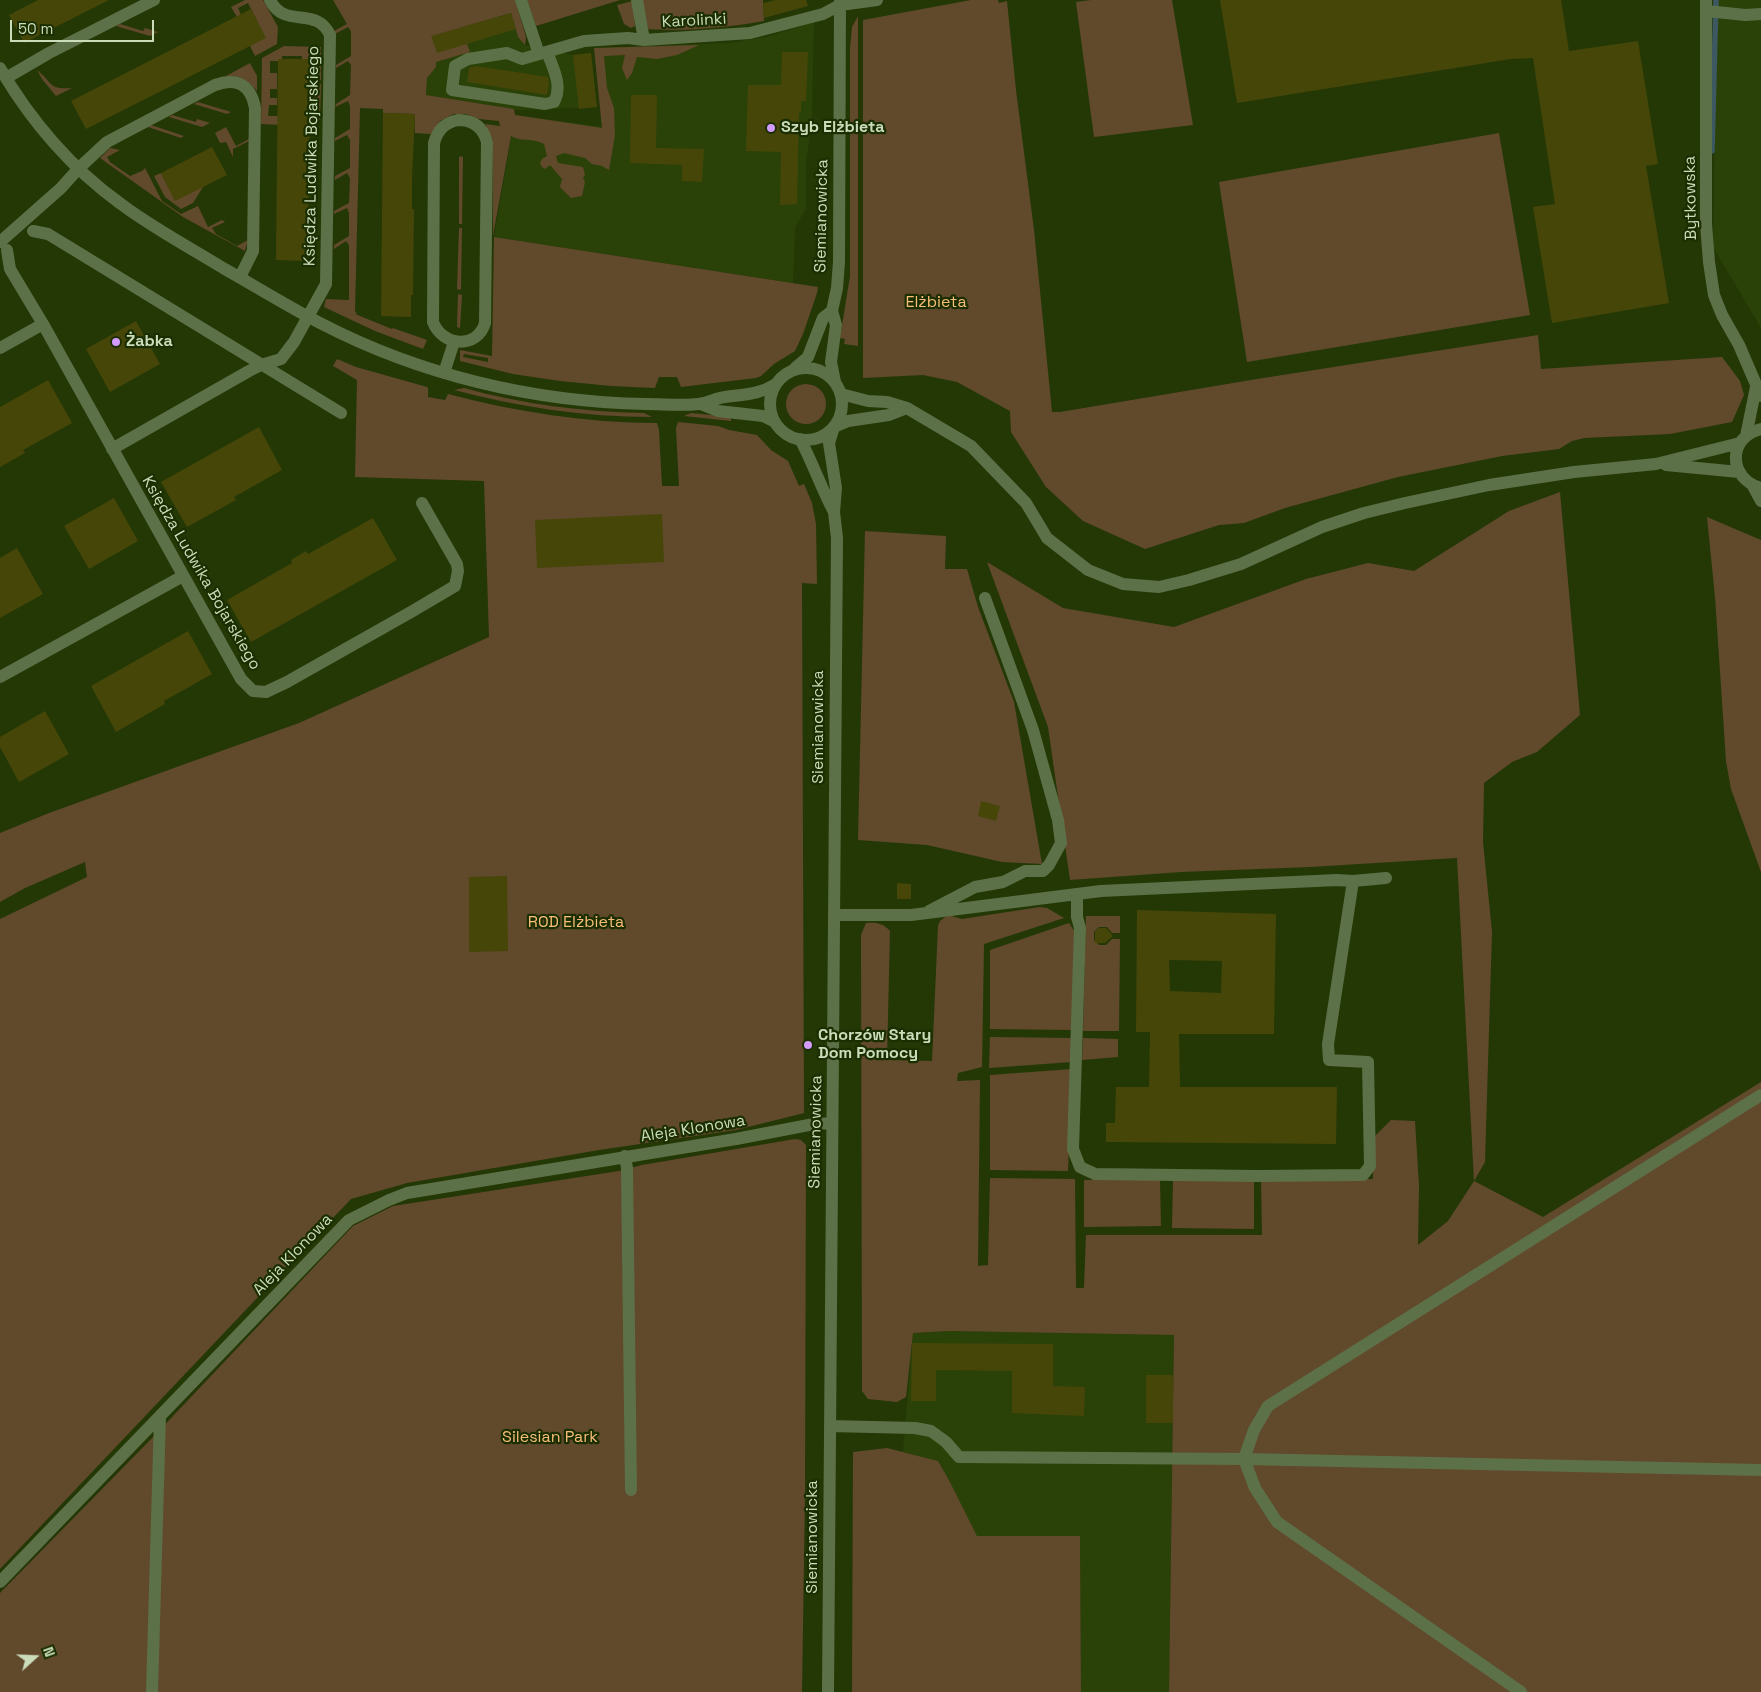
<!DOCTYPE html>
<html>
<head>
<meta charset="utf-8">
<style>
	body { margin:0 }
	#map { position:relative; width:1761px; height:1692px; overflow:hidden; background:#243806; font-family:"Space Grotesk",sans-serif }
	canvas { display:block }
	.north { position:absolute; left:10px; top:1632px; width:50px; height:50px; -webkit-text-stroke:4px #1a2e00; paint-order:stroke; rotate:70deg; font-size:14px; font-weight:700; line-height:20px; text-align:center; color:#cadcba }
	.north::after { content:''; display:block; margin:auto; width:18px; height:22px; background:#cadcba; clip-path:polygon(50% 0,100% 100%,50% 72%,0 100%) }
	.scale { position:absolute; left:10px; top:20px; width:144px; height:22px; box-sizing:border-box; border:2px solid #cadcba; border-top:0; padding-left:6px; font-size:15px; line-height:18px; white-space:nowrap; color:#cadcba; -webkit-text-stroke:4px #1a2e00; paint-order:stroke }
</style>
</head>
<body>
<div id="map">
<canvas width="1761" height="1692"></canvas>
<div class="north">N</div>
<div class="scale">50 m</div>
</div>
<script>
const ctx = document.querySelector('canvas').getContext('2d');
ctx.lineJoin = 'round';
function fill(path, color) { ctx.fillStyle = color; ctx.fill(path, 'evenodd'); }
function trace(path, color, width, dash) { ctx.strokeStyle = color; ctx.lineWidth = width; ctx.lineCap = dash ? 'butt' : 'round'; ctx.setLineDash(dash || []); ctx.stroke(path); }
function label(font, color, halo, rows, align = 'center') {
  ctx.font = font + ' "Space Grotesk",sans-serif'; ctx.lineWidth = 4.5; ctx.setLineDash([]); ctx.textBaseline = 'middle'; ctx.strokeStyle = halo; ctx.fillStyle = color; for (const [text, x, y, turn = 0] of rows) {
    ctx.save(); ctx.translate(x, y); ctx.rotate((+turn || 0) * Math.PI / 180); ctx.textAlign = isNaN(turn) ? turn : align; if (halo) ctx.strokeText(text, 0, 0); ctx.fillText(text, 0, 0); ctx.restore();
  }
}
const built = new Path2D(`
	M1717,0H1761V328L1713,247Z
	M511,13L518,37L525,45L573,55L591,53L597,107L519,110L426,95L427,77L436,66L437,53L460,28Z
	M814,22L812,119L806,162V208L795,228L793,283L494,237L515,115L603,127L594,48L730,43L767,37Z
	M950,1331L1174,1335L1169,1692H1081L1080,1536H977L950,1482L938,1461L903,1452L913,1333Z`);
const green = new Path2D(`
	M245,0H263L278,27L277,44L255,56L250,46L265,37L248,3L238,8L241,15L237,17L231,7Z
	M333,0H515L526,37L525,45L518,37L511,13L460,28L465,44H467L470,52L436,62V67L427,78L426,95L514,109L515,115L602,128L594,48L699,45L677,55L657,59L637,57L632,73L627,80L622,68L625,55L604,56L607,88L614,108L615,135L609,170L602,166L592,164L585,158L564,153L556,156L558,163L583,167L585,175L583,178L585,182L582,196L571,198L560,187L562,179L550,165L545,169L542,167L540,163L542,159L547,156L544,144C531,137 524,143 511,136L493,236V140L485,124L500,126L499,121L479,119L466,114H454L440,121L431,134L415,133V114L383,113V109L360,108L355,311L357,314H355L392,329L393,328L427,340L423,349L375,331L324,307L326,299L349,300V245L346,241L334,249V245L349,236V213L347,208L334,214V211L349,203L350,178L347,173L335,180V176L350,168V140L347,135L335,141V138L350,129V106L348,101L335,107L336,104L350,95L351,65L348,61L336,68V65L351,56V31L348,27L335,34L334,31L347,24Z
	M527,0H620L536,26Z
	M642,0H763L764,21C731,27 682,32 648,29Z
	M971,0H998L999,3L1007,1L1016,90L1034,230L1052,412H1060L1257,379L1538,335L1541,369L1722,357L1740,381L1744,395L1732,422L1670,434L1584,438L1572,441L1559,449L1502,456L1398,477L1285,508L1244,523L1219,525L1145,549L1083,521L1046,487L1011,432L1010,411L957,382L923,375L863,378V20Z
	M1091,0H1172L1193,125L1094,137L1076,2Z
	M633,1L635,26L631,28L624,24L617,5Z
	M858,16V346L844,344L845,339L840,338L850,276V49L852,27Z
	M120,24L143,31L145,28L158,32L150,36L116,26Z
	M284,46L321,47V80L309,79V59H302V56H282V59H278V61H270V73H277V89H270V98H277V105H269L268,116H283V125L261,124L262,58Z
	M250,63L257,76V91C249,81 238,75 226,76Z
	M37,70C53,82 47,90 72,88L56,96L42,79Z
	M312,84H321L320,120H312Z
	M198,102L231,112L227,114L194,104Z
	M172,115L196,122L197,119L210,123L202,127L169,117Z
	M151,125L184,136L181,138L148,127Z
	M226,127L236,146L249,139V141L233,149V157L226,142L220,143L215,133Z
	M1499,133L1530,315L1247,362L1219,182Z
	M110,148L120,150L107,157L110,162L130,176L142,171L145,168L162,201L181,214L198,206L208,227L222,220L225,222L212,228L216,234L237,246L248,240L245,251L183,217L100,158Z
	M460,156L463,157L462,224H459V157Z
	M161,173L175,200L203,187L193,203L181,209L165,197L154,176Z
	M459,228H462L461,290L457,289Z
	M494,237L818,287L817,293L803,334L795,351L774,364L761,376L756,378L681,387L677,377H659L655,388L611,386L560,381L513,374L460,361V350L492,356ZM464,354L488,358V362L463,357Z
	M458,294L462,295L460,328L457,327Z
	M337,359L356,367L427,387L428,388V397L445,400L448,394C517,412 586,423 657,423L659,430L662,486H679L676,428L678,422L718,426L729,430L757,435L771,450L788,461L799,486L804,484L812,503L816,524L817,584L802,583L804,1113L736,1130L599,1150L407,1183L351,1199L0,1569V919L87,877L85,862L25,888L0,902V833L49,813L299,723L489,637L484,481L355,477L357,380L333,366Z
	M786 404a20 20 0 1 1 40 0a20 20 0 1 1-40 0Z
	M464,388C522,404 583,412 644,413L652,417C585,417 519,407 454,390Z
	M691,413L731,417V421L684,416Z
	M1560,492L1580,715L1537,752L1512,762L1484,783L1483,842L1492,932L1485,1162L1474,1181L1543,1217L1761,1082V1692H1169L1174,1335L950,1331L913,1333L906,1397L897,1402L868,1399L862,1391L861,935L866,923C876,922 883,923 890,931L887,1060L932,1061L938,926L940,921L948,915L962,919L1040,907L1047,908L1064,918L984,944L982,1067L958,1073L957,1081L980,1080L978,1266L988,1265L990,1178L1075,1179L1076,1288H1084L1086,1235H1262L1261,1180L1373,1179V1138L1391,1120L1415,1121L1419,1186L1418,1245L1448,1221L1474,1181L1457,858L1310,867L1181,872L1070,880L1048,727L987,562L1063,608L1174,627L1306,579L1368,563L1414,571L1509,511Z
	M1707,517L1761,540V872L1731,789L1726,761L1715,597Z
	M865,531L946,536L945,569H967L978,607L1014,702L1042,864L1002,862L927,845L858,840Z
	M1086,916H1120V933H1112L1107,927H1099L1094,932V940L1099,945H1106L1112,939H1120L1119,1031H1083Z
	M1069,923L1075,932L1073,1030L990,1029V950Z
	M990,1037L1073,1038L1072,1062L989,1068Z
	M1083,1038L1118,1039V1057L1082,1060Z
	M1072,1069L1068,1171L990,1170V1075Z
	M795,1139L801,1140L806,1145L805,1495L802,1692H0V1593L154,1436L353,1226L393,1206L619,1171L642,1165Z
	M1084,1180H1160L1161,1226L1084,1227Z
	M1173,1181H1254V1229L1172,1228Z
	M887,1448L938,1461L950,1482L977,1536H1080L1081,1692H852L853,1452Z`);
const stream = new Path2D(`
	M1712,151L1716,0`);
const building = new Path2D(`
	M38,0H109L24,43L9,15Z
	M776,0H806L808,6L764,18L763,3Z
	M1220,0H1561L1569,51L1638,41L1658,164L1646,166L1669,303L1552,323L1533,207L1555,204L1533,58L1511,59L1237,103Z
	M251,9L266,38L86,129L71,101Z
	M511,13L516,29L437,53L431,36Z
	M782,52H808L806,101H801V113H799L797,204L780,205L781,152L746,151L748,85H781Z
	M591,53L597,107L579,109L573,55Z
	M278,59H310L308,261L276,260Z
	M476,66L548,77L549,83L547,95L467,82L469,68Z
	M631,95H657L656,148L704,149L702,182L682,181V165L630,163Z
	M383,113L415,114L412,179V209H414L413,295H411V317L381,316Z
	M212,147L227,175L175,201L161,173Z
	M136,321L160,364L110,392L86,349Z
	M48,380L72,423L23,450L25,453L0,467V407Z
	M259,427L282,470L234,497L236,500L187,527L161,482Z
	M114,498L138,541L89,569L64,526Z
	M662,514L664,562L537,568L535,520Z
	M373,518L397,560L251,642L227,600L292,563L291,560L306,551L308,554Z
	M17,548L43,594L0,618V558Z
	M188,631L212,674L164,701L165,704L116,732L91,686Z
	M45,711L69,754L19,782L0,747V737Z
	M981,801L1000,806L996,821L978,816Z
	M507,876L508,951L469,952V877Z
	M897,883L911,884V899H897Z
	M1137,910L1276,914L1274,1034H1179L1180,1087H1337L1336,1144L1106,1142V1123H1115L1116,1087H1149L1150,1032H1136ZM1169,960L1222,961L1221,993L1170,991Z
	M1099,928H1106L1113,936L1105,943H1095V932Z
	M912,1343L1053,1344V1386L1085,1387L1084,1416L1012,1413V1371L936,1370V1401H911Z
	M1146,1375H1173V1423H1146Z`);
const minor = new Path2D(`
	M521,0L539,54
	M637,0L644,40
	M1706,0V224L1709,262L1714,295L1722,315L1739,345L1761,396
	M1707,11L1745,15L1761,14
	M547,52C553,68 563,86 554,102L545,104L452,90L455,66L468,59L507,53L522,59L584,41L628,38L644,40L750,33L823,14L840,5L877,0
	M0,68C30,120 72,169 121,204C153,228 189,247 223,268C255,286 287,306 320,323C420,375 533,402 646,404C663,404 682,406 699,404C708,403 716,398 725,397C745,394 758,395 776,384
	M6,78L49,53L154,0
	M458,120C473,120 483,127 487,142L485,323C477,350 442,346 433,322L434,143C438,129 445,123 458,120Z
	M33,231L48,234L341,413
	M0,242L61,188L79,168L107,142L215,85C237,77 251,85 255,108L253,251L240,277
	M7,250L10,269L43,324L241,679L253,691L266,692L287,682L411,612L455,586L458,571L457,564L422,503
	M0,348L43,324
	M770 404a36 36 0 1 1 72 0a36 36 0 1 1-72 0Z
	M795,368L808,357L823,318L832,311
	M444,373L454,342
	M835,382L831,362L836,325L832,311L837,288L839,262L840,0
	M841,394L868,401L887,402L907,408L971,446L1026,503L1047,538L1088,570L1123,584L1159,587L1189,580L1241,564L1322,527L1364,513L1405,503L1489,485L1574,472L1656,464L1740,443
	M701,404L718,411L763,416L775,422
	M834,427L848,421L889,415L907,408
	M1761,429C1727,437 1728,479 1761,488
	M1746,436L1756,387
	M800,439C813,463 821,488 834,512
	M112,449L249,371L261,365L281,359L294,342L326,284L330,35C316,5 285,30 270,0
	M1666,465L1739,472
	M1753,486L1761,501
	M0,677L183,576
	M1353,881L1386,878
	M929,911L975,887L1003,882L1025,871H1043L1049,865L1061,843L1058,820L1033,730L985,598
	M834,915H911L1101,891L1337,880L1353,881L1328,1044L1329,1060L1368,1062L1370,1166L1363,1175L1257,1176L1095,1174L1080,1167L1073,1149L1080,928L1077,917V894
	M625,1156L627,1168L631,1490
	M830,1426L915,1428L931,1431L946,1442L959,1457L1244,1459L1761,1470
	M0,1582L349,1220L389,1200L407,1193L736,1139L814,1124L832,1123
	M152,1692L160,1416
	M828,1692L837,538L834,512L836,488L829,443L834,427
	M1521,1692L1277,1522L1255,1488L1244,1459L1254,1430L1268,1406L1761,1095`);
const markers = [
	[771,128,5,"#d39cfc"],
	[116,342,5,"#d39cfc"],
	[808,1045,5,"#d39cfc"]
];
const streetNames = [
	["Karolinki",694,21,-3],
	["Księdza Ludwika Bojarskiego",312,156,-89],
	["Bytkowska",1691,198,-91],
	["Siemianowicka",822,216,-89],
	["Księdza Ludwika Bojarskiego",201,573,60],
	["Siemianowicka",819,727,-90],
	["Aleja Klonowa",693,1129,-9],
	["Siemianowicka",816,1132,-89],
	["Aleja Klonowa",293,1255,-46],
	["Siemianowicka",813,1537,-90]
];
const poiNames = [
	["Szyb Elżbieta",781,128],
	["Żabka",126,342],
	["Chorzów Stary",818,1036],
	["Dom Pomocy",818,1054]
];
const parkNames = [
	["Elżbieta",936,303],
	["ROD Elżbieta",576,923],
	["Silesian Park",550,1438]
];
fill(built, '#2a4208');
fill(green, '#61492c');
trace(stream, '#3d5861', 5.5);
fill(building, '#464609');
trace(minor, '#5d7149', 12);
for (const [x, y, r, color] of markers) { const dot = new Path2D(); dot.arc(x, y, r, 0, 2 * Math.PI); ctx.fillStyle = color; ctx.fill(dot); trace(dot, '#1a2e00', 2); }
label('16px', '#cadcba', '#1a2e00', streetNames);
label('bold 16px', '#cadcba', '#1a2e00', poiNames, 'left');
label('16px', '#fabe78', '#1a2e00', parkNames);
</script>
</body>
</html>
